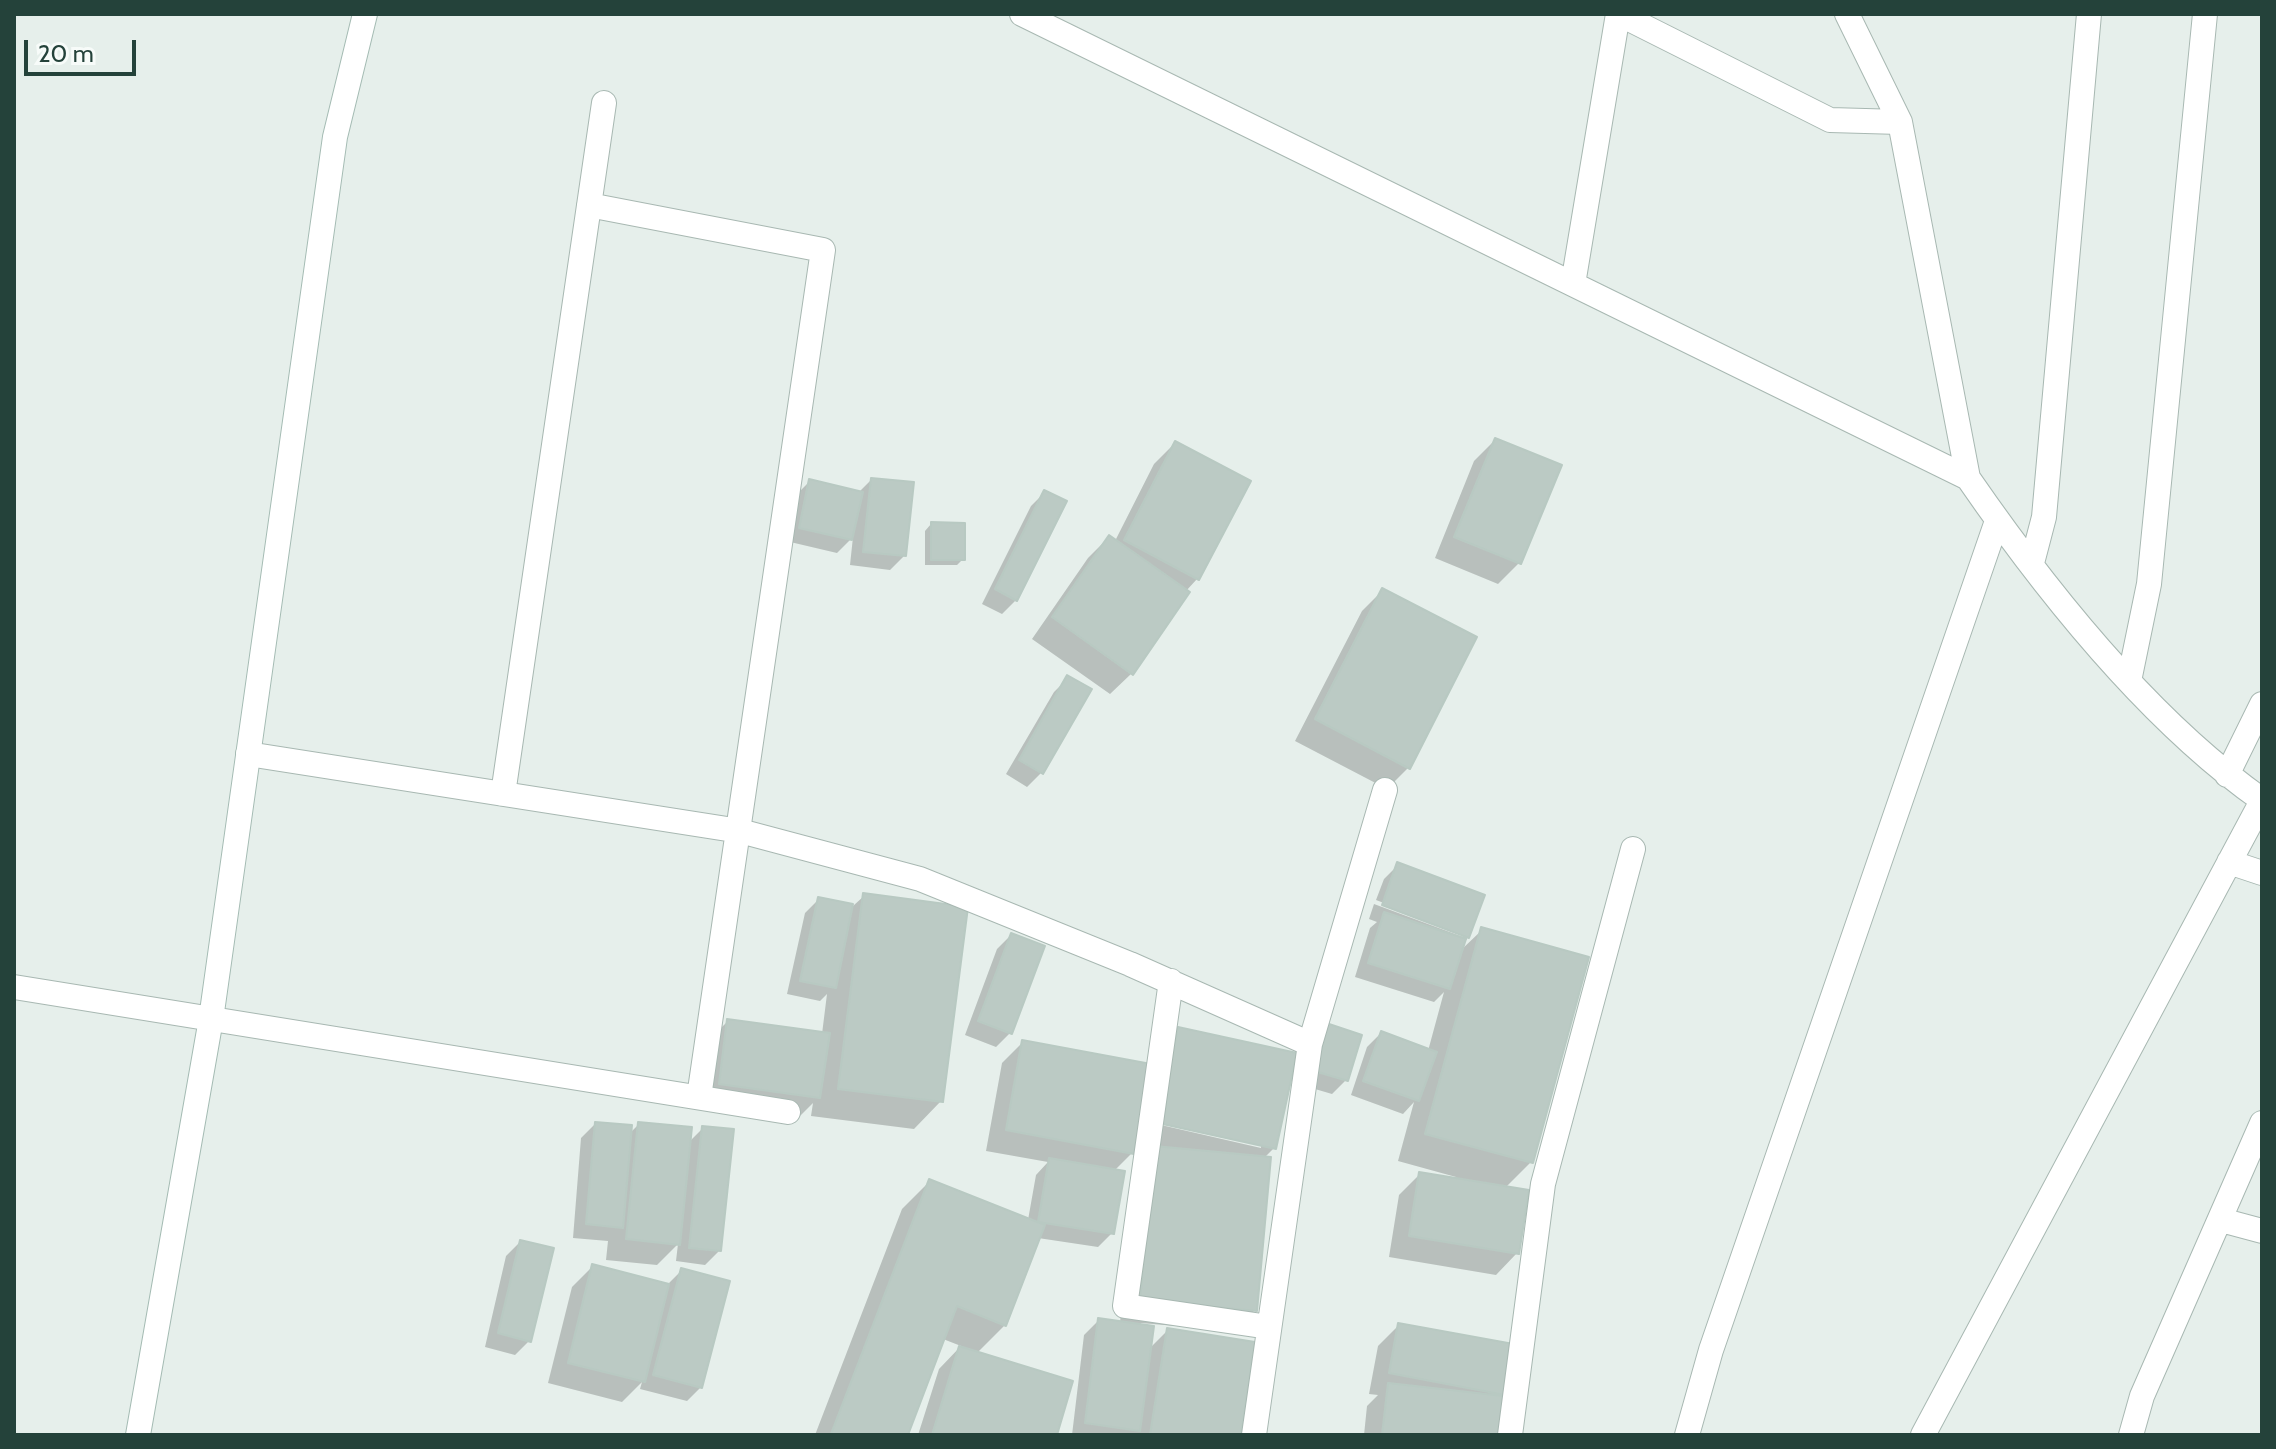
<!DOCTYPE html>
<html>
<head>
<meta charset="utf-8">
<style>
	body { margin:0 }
	#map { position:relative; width:2276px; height:1449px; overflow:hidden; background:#e6efeb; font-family:Cabin,sans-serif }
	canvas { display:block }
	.frame { position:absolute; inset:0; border:16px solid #24423a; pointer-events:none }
	.scale { position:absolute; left:24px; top:40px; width:112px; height:36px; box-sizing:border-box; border:4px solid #24423a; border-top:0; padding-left:10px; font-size:24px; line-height:28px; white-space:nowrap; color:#24423a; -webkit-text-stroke:6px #f7fbf9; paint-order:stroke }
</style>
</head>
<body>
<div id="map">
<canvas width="2276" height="1449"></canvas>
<div class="frame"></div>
<div class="scale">20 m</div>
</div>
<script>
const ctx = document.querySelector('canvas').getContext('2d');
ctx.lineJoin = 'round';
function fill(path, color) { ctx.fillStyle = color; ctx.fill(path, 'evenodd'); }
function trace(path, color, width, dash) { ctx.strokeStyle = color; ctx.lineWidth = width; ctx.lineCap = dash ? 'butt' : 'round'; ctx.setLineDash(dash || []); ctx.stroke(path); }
const shadow = new Path2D(`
	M1495,440L1519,563L1498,584L1435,558L1474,461Z
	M1175,443L1197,579L1186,591L1131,674L1110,694L1032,639L1088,558L1109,537L1115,541L1154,464Z
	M871,480L904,556L890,570L850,565L853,537L837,553L786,541L796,495L810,481L858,493Z
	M1045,492L1016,600L1002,614L982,604L1031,506Z
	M931,524L963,559L957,565H925V531Z
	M1383,590L1408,768L1387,789L1295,741L1362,611Z
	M1068,678L1041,773L1027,787L1006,774L1054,692Z
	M1398,865L1468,937L1460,951L1482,930L1531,1162L1505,1188L1517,1253L1496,1275L1389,1257L1399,1195L1420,1174L1455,1180L1456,1177L1398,1161L1414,1102L1403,1114L1351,1095L1367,1047L1381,1033L1428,1051L1444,992L1434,1002L1355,977L1370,928L1377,922L1369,919L1374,904L1463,937V933L1376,900L1384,879Z
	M864,896L941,1101L914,1129L811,1116L813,1103L797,1119L699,1105L707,1042L728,1021L822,1034L827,994L820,1001L787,994L805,913L819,899L853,906Z
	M1011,935L1010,1033L996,1047L965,1035L997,949Z
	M1326,1026L1346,1080L1332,1094L1298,1084Z
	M1179,1029L1274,1148L1264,1158L1255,1310L1234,1331L1141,1323V1326L1149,1349L1168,1330L1239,1435H1072L1084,1335L1098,1321L1120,1323L1134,1169L1158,1050ZM1148,1119L1261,1144V1148L1148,1122Z
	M1023,1042L1132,1153L1114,1171L1112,1233L1098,1247L1038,1238L1005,1325L977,1353L1055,1435H918L939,1369L961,1346L943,1339L906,1435H815L902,1209L930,1181L1028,1220L1036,1175L1048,1162L986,1151L1002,1063Z
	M595,1124L629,1134L639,1124L688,1143L703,1128L719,1251L705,1265L676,1261L678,1244L657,1265L606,1260L608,1241L573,1238L581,1138Z
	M520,1242L529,1341L515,1355L485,1347L506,1256Z
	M593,1266L667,1285L681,1271L701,1387L687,1401L640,1389L642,1382L622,1402L548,1383L572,1287Z
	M1399,1325L1517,1347L1497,1435H1364L1367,1406L1378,1395L1369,1394L1378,1346Z`);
const building = new Path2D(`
	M1495,438L1562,465L1521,564L1454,537Z
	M1175,441L1251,481L1199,580L1124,540Z
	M871,478L914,482L906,556L863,552Z
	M809,479L863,492L852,540L799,528Z
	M1044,490L1067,501L1017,601L995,589Z
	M931,522L965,523V560H931Z
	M1109,535L1190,592L1133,675L1052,617Z
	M1382,588L1477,637L1410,769L1315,719Z
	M1067,675L1092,689L1043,774L1019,760Z
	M1397,862L1485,895L1469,938L1382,905Z
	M863,893L968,907L943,1102L838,1089Z
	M818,897L853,904L836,988L800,981Z
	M1384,912L1466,939L1450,989L1368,963Z
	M1481,927L1589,957L1533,1163L1425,1134Z
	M1011,933L1045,946L1012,1034L978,1021Z
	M727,1019L830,1033L820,1098L719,1084Z
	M1326,1023L1362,1035L1348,1081L1311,1070Z
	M1178,1027L1297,1053L1276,1149L1158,1123Z
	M1381,1031L1437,1052L1419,1101L1363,1081Z
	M1022,1040L1151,1064L1134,1154L1006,1130Z
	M595,1122L632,1125L623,1228L586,1224Z
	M638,1122L692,1127L680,1245L626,1239Z
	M702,1126L734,1129L721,1251L689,1248Z
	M1154,1146L1271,1157L1257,1311L1140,1300Z
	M1049,1158L1125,1171L1114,1234L1038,1222Z
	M1419,1172L1529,1190L1519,1254L1409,1236Z
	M929,1179L1045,1225L1006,1326L957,1306L908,1435H834L831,1434Z
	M520,1240L554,1248L531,1342L498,1333Z
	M592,1264L669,1284L645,1382L568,1363Z
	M681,1268L730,1281L702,1388L653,1375Z
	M1098,1318L1154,1326L1140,1431L1085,1423Z
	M1398,1323L1519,1345L1510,1396L1389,1373Z
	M1167,1328L1255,1342L1241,1435H1150Z
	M959,1346L1073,1381L1057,1435H932Z
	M1388,1383L1503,1396L1499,1435H1382Z`);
const street = new Path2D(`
	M1022,14L1968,478C2046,591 2150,721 2262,800
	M1619,14L1830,120L1900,122
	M1847,14L1900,122L1968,478
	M589,205L823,250L699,1097
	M1573,284L1618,14
	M2032,563L2044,517L2089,14
	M2129,681L2149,584L2205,14
	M248,754L740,831L920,879L1130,964L1310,1044
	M2227,775L2262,704
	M503,794L604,103
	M2229,862L2262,873
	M1171,981L1125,1306L1269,1327
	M14,987L788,1112
	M2221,1220L2262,1231
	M1254,1435L1310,1044L1385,790
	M1510,1435L1543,1184L1633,849
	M1687,1435L1711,1350L1997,521
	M1923,1435L2262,801
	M2131,1435L2142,1396L2262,1123`);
const secondary = new Path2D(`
	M138,1435L211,1019L335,137L365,14`);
fill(shadow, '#0003');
fill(building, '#bbcac4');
trace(building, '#b8c9c2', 2);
trace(street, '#a8b8b2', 26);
trace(secondary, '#a4bbb3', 26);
trace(street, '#fff', 24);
trace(secondary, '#fff', 24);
</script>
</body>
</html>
